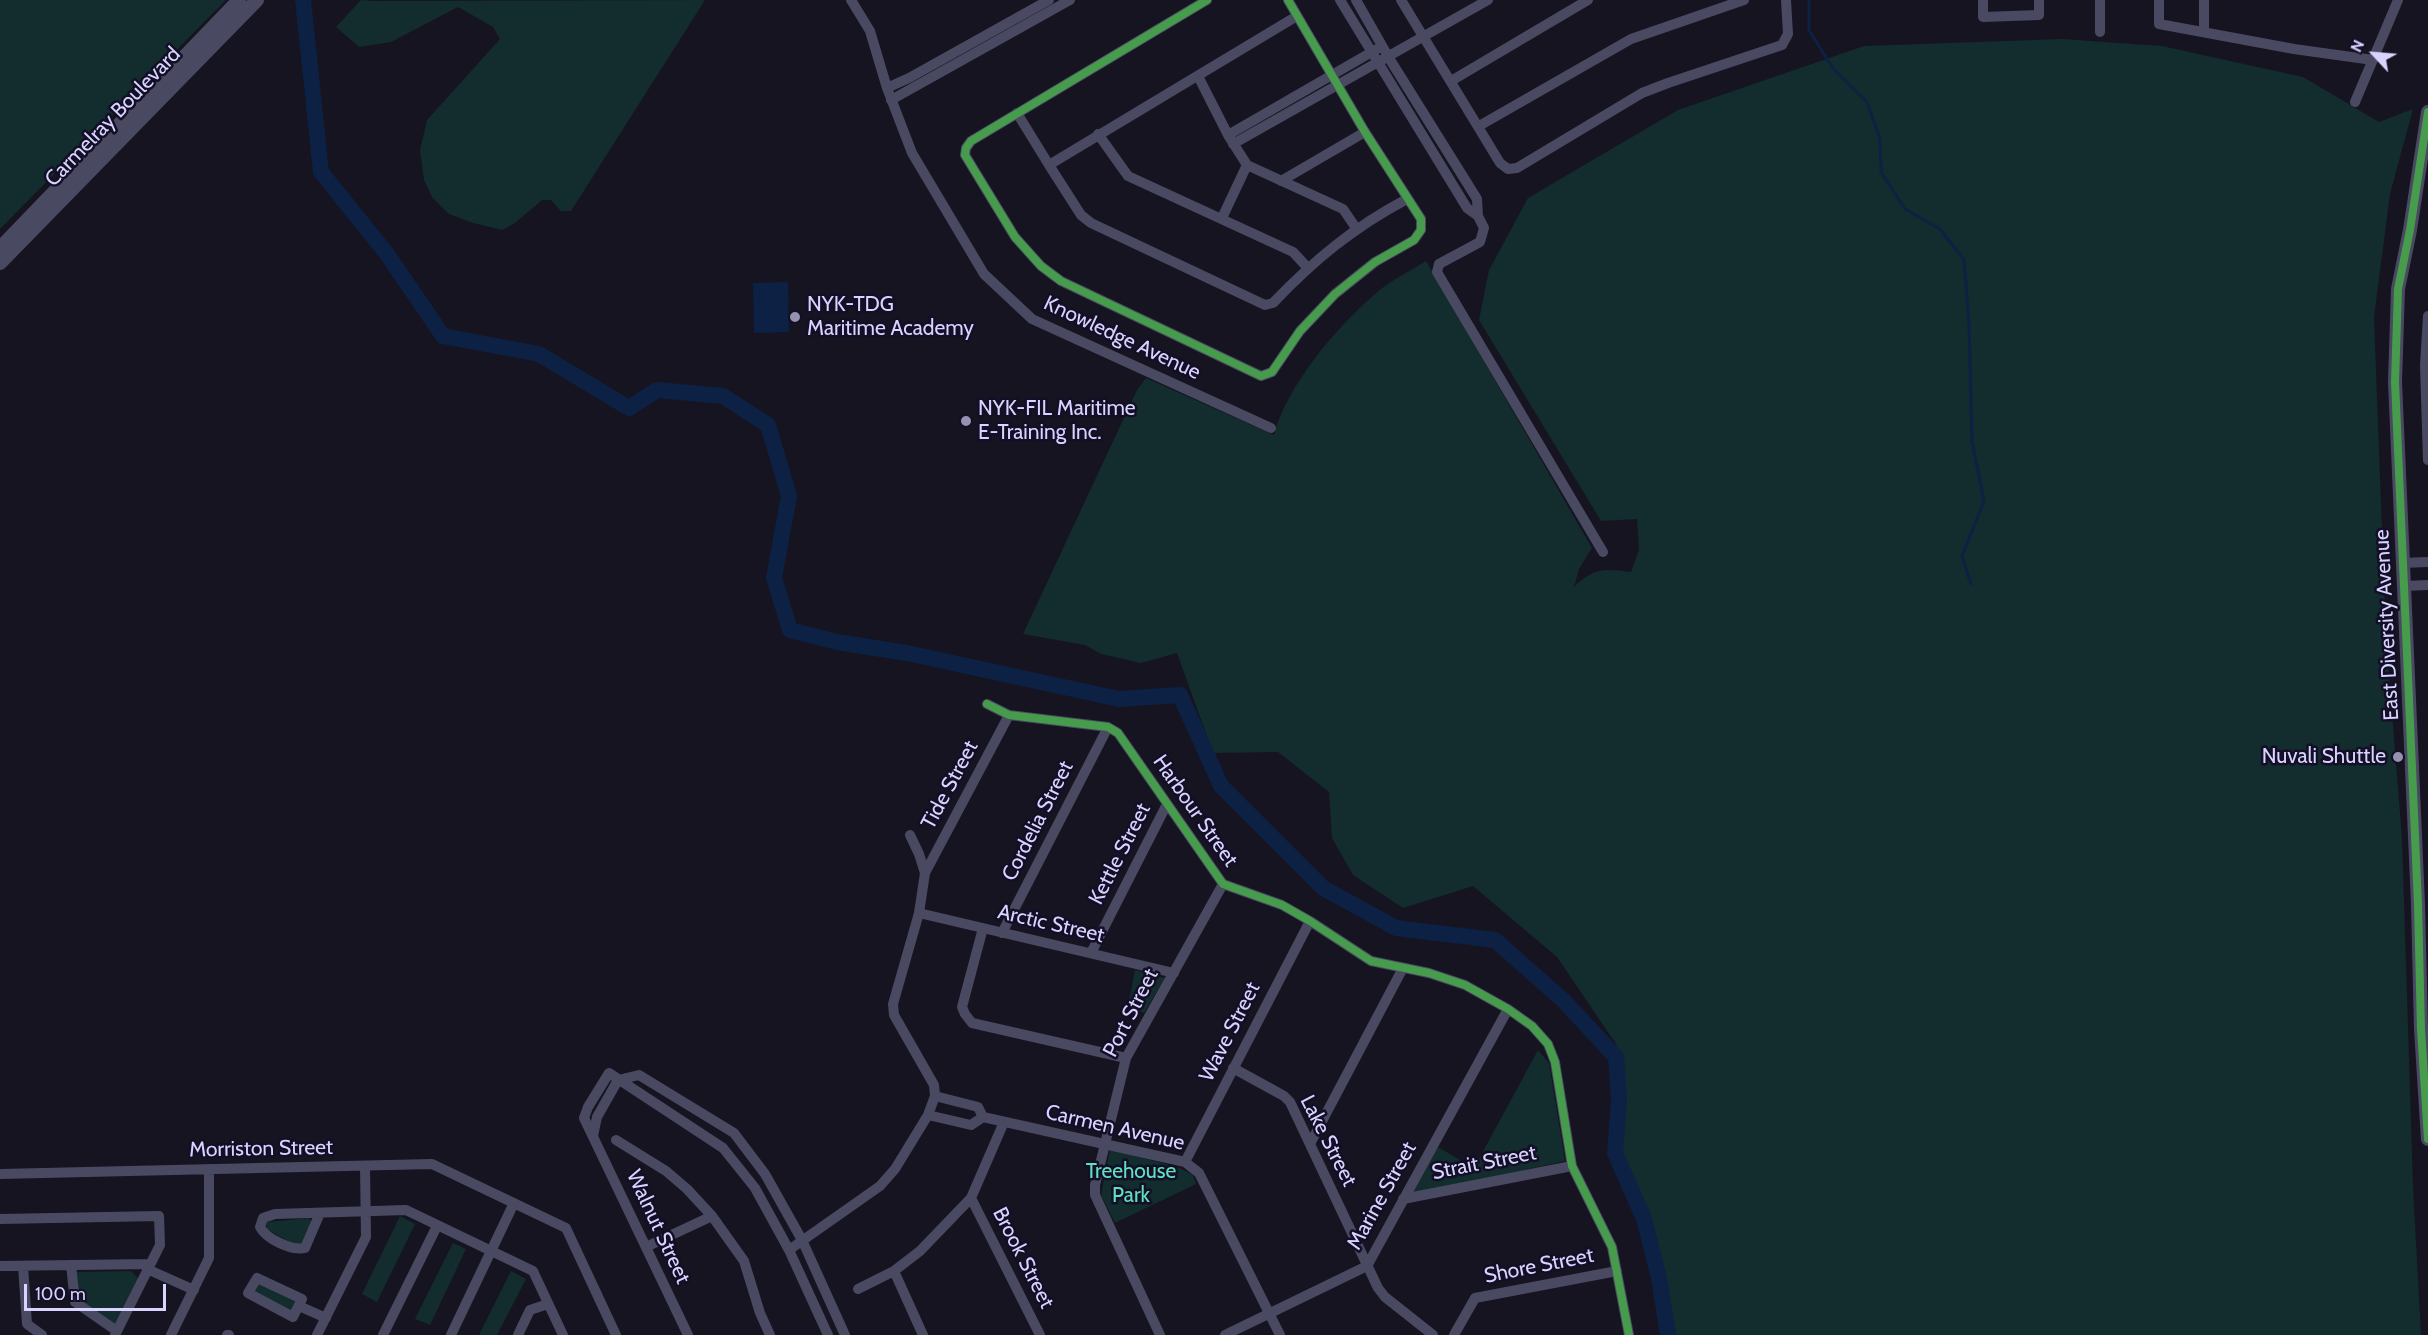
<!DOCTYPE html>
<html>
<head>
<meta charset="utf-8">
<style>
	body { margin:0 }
	#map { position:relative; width:2428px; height:1335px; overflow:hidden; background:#161421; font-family:Cabin,sans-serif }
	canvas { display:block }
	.north { position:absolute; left:2344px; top:24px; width:60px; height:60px; -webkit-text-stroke:4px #130f26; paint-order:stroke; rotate:296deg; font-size:16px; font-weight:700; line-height:24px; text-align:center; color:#d9d4ff }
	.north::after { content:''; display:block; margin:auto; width:21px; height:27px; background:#d9d4ff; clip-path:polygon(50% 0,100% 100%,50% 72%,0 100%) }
	.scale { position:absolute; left:24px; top:1284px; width:142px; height:27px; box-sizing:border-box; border:3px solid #d9d4ff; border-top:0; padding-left:8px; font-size:18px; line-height:21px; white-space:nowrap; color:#d9d4ff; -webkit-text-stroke:4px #130f26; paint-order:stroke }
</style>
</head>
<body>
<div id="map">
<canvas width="2428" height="1335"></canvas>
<div class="north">N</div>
<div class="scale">100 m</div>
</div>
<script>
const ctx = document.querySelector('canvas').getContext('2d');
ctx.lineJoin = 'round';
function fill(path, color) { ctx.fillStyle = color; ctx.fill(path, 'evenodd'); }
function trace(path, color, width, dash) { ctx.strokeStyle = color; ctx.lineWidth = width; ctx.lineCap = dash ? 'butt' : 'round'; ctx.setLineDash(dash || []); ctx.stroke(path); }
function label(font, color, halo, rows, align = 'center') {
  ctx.font = font + ' Cabin,sans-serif'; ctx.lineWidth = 5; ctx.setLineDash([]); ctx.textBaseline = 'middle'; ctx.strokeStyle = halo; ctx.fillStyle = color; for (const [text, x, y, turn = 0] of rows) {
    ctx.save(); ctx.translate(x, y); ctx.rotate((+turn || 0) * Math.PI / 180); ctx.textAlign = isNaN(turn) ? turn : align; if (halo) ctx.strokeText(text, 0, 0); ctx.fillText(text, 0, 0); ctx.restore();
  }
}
const green = new Path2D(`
	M0,0H226L0,229Z
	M361,0L373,1L705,0L571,211H561L551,200H542L515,223L502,230L473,223L449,214L432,197L424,180L420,150L427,120L500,39L493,27L458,7L391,42L359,47L336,27Z
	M2062,39L2162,46L2303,77L2379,122L2413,109L2390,194L2374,317L2386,639L2402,838L2413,1187L2421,1335H1668L1659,1278L1644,1219L1615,1153L1619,1099L1616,1044L1557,957L1473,886L1403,908L1353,875L1332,838L1329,792L1278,752L1213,753L1177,653L1141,663L1101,654L1085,645L1023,634L1137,390L1146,378L1274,435C1287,385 1336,328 1375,294C1389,281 1409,272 1426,261L1592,548L1579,569L1574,587C1595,567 1603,569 1631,572L1639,550L1637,519L1601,521L1479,320L1489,270L1528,198L1678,110L1864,46Z
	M1135,970L1165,978L1144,1013L1128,1006Z
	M1538,1050L1549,1063L1565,1161L1409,1196L1436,1146L1474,1168Z
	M1110,1149L1180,1168L1193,1175L1196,1184L1115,1223L1101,1195Z
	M400,1216L415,1224L377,1302L362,1294Z
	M309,1218L313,1224L305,1245L297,1246L266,1229L267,1222Z
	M453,1243L466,1249L430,1325L415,1319Z
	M131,1271L138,1278L115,1327L77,1301L76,1272Z
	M511,1271L526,1279L497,1335H479Z
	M259,1283L299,1300L292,1315L253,1293Z`);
const water = new Path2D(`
	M788,282L789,332L754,333L753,283Z`);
const stream = new Path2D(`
	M1809,0V30L1832,67L1867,102L1880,139L1881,172L1905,209L1940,229L1964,260L1969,322L1972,441L1984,501L1962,556L1971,584`);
const river = new Path2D(`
	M303,0L321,172L387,254L443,336L539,354L629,408L657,390L723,396L768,425L789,496L774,578L790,630L837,642L907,653L1119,699L1180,695L1221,786L1323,888L1396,928L1495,940L1563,1000L1616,1057L1619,1099L1615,1153L1644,1219L1659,1278L1668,1335`);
const minor = new Path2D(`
	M851,0L870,31L887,88L912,153L984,274L1032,319L1271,428
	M1207,0L971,141L966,148L965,155L1015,237L1041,266L1061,281L1261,376L1272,372L1300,331L1335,294L1375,262L1414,240L1421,230V219L1365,132L1288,0
	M1340,0L1467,208L1478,216
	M1356,0L1389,58L1477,199L1478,216L1484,228L1480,242L1439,264L1437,272L1603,552
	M1401,0L1500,163L1508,169L1517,168L1642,93L1668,83L1782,45L1788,34L1786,0
	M1983,0V17L2039,15V0
	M2100,0V32
	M2159,0V24L2294,49L2373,60
	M1297,16L1049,165L1081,215L1091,223L1265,305L1273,303C1314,260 1354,227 1407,199
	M2204,32V0
	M1198,76L1228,135L1247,165L1343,209L1356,228
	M1451,81L1588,0
	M887,88L909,78L1049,0
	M891,100L1070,0
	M2355,102L2398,0
	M1017,113L1049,165
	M1479,126L1631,39L1744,0
	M1098,134L1128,176L1293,252L1307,267
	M1228,135L1377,49
	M1233,144L1488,0
	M1281,181L1365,132
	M1222,218L1247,165
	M2428,316L2425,365L2428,460
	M2402,563L2428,562
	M2404,586L2428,585
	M987,704L1009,715L1108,727L1118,733L1223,884L1282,905L1310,921L1371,961L1429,973L1465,985L1508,1009L1532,1026L1548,1044L1555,1062L1572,1166L1612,1247L1629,1335
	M925,873L1009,715
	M919,913L1174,973
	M983,928L962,1007L965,1014L972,1023L1126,1058
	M1002,933L1108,727
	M1091,953L1167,804
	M1233,1068L1284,1096L1290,1102L1378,1288L1385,1297L1433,1335
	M618,1080L639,1075L734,1133L765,1174L802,1240L845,1335
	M935,1096L978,1107L983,1117
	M928,1115L971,1125L983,1117L1185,1162L1199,1173L1280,1335
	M593,1136L597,1117L618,1080
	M616,1140L666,1171L687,1189L712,1216L744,1261L760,1313L770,1335
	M1310,1144L1403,968
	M1185,1162L1310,921
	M0,1174L432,1164L566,1228L616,1335
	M971,1198L1040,1335
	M1403,1199L1572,1166
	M320,1213L305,1248C292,1251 266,1239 260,1227L263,1218L275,1214L406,1210L533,1271L563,1335
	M0,1219L159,1216L160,1245L115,1335
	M646,1247L712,1216
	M789,1250L880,1186L895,1169L928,1115L935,1096L934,1085L894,1015L893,1004L919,913L925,873L919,854L910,835
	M71,1265L75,1302L117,1331
	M0,1266L150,1264
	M23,1266L27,1324L42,1335
	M147,1269L194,1290
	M894,1271L923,1335
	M257,1278L302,1299L293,1317L248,1293Z
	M858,1289L894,1271L920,1251L971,1198L1004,1122
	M299,1306L326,1318
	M171,1335L209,1258V1169
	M227,1335H229
	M317,1335L366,1237L365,1166
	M383,1335L437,1226
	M451,1335L514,1203
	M518,1335L530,1310L548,1304
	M688,1335L584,1118L588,1107L609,1073L723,1148L755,1188L789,1250L828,1335
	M1160,1335L1095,1195V1185L1126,1058L1223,884
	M1225,1335L1367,1266L1508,1009
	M1454,1335L1475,1298L1617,1271`);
const tertiary = new Path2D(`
	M2428,112L2410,230L2398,289L2395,382L2418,904L2421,1029L2428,1139
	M0,248L239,0
	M0,263L257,0`);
const cycleway = new Path2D(`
	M1207,0L971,141L966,148L965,155L1015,237L1041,266L1061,281L1261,376L1272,372L1300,331L1335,294L1375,262L1414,240L1421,230V219L1365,132L1288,0
	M2428,112L2410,230L2398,289L2395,382L2418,904L2421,1029L2428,1139
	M987,704L1009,715L1108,727L1118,733L1223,884L1282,905L1310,921L1371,961L1429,973L1465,985L1508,1009L1532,1026L1548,1044L1555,1062L1572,1166L1612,1247L1629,1335`);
const markers = [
	[795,317,6,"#9591b1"],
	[966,421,6,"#9591b1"],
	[2398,757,6,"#9591b1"]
];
const streetNames = [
	["Carmelray Boulevard",113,117,-46],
	["Knowledge Avenue",1122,338,25],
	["East Diversity Avenue",2387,625,-93],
	["Tide Street",950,785,-62],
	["Harbour Street",1195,811,55],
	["Cordelia Street",1038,821,-63],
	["Kettle Street",1120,854,-63],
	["Arctic Street",1051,924,13],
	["Port Street",1131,1013,-63],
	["Wave Street",1230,1032,-63],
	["Carmen Avenue",1115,1128,13],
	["Lake Street",1328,1141,63],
	["Morriston Street",261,1149,-1],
	["Strait Street",1484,1163,-11],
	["Marine Street",1382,1196,-61],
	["Walnut Street",658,1227,65],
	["Brook Street",1023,1258,63],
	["Shore Street",1539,1266,-11]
];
const poiNames = [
	["NYK-TDG",807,305],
	["Maritime Academy",807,329],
	["NYK-FIL Maritime",978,409],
	["E-Training Inc.",978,433],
	["Nuvali Shuttle",2386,757,"right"]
];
const parkNames = [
	["Treehouse",1131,1172],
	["Park",1131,1196]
];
fill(green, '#132c2d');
fill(water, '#0d2144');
trace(stream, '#0d2144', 3);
trace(river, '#0d2144', 16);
trace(minor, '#4a4962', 10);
trace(tertiary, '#4a4962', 14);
trace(cycleway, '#469c4c', 8);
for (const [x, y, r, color] of markers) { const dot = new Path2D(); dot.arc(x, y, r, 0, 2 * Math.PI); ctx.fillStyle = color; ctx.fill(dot); trace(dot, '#130f26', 2); }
label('21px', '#d9d4ff', '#130f26', streetNames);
label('21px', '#d9d4ff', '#130f26', poiNames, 'left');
label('21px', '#5fe0c0', '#130f26', parkNames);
</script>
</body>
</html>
